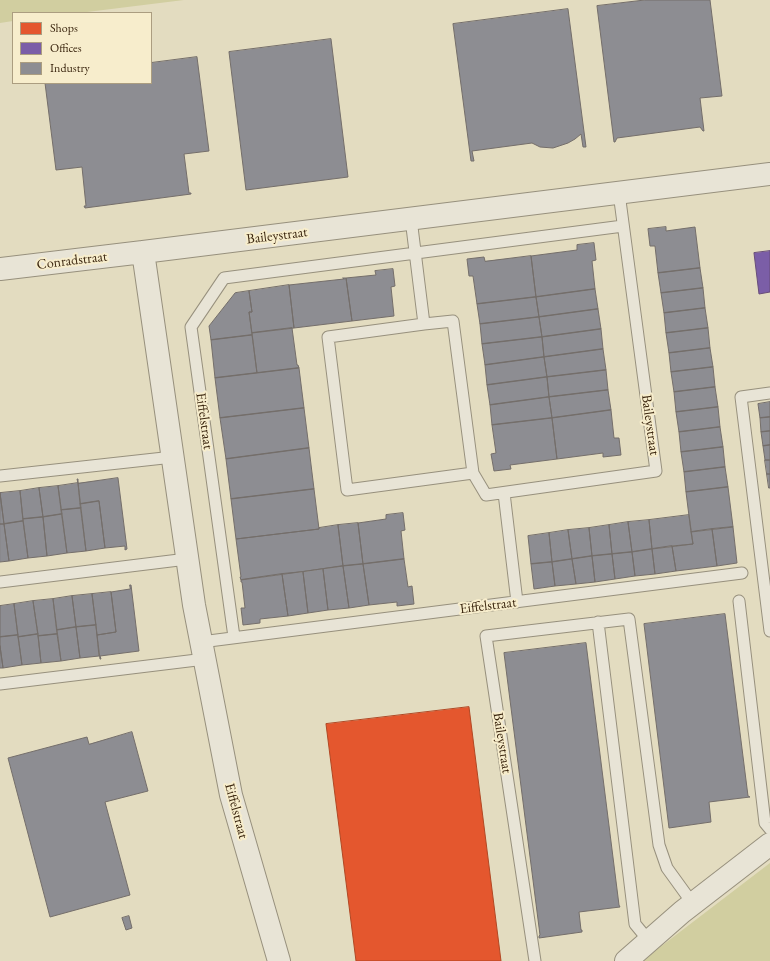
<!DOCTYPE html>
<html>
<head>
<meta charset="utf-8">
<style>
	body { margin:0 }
	#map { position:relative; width:770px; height:961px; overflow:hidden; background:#e3dcc0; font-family:"EB Garamond",serif }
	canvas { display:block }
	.legend { position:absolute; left:12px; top:12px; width:140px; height:72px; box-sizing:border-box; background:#f7edcc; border:1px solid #ab9d80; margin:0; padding:5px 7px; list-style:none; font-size:12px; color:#3a250e }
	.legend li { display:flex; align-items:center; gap:8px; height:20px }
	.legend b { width:20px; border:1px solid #ab9d80 }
</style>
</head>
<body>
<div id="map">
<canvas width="770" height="961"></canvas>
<ul class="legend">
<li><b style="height:11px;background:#e4572e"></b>Shops</li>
<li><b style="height:11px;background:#7b5ea7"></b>Offices</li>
<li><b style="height:11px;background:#8d8d92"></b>Industry</li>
</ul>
</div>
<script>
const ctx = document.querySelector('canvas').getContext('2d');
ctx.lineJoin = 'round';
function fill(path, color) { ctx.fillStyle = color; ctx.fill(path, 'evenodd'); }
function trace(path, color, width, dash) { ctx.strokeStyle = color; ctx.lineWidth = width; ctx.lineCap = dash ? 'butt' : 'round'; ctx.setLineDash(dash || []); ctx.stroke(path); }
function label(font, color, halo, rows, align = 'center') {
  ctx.font = font + ' "EB Garamond",serif'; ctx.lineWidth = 4; ctx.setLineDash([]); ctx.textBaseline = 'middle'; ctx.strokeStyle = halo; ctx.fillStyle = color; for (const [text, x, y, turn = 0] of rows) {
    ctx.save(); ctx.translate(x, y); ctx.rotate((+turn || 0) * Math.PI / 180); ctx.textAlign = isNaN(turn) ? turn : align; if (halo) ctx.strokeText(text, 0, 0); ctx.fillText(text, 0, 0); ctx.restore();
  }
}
const green = new Path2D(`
	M0,0H184L79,13H13V21L0,23Z
	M770,863V961H644L655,951Z`);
const shops = new Path2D(`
	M469,707L501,961H356L326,724Z`);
const offices = new Path2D(`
	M770,251V292L759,294L754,253Z`);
const industry = new Path2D(`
	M645,0H710L722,96L700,98L704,131H703L700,127L617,138L615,142H614L597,6Z
	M568,9L586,147H583L581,134L575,139L568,143L553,148L540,147L532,143L472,151L474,161H471L453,24Z
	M331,39L348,177L246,190L229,52Z
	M197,57L209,151L184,154L189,193H191V194L85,208L84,206H86L82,167L56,170L45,83H151V63Z
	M666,227V231L695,227L700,268L658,273L655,246H650L648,229Z
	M594,243L596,260L592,261L595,289L536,297L531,256L577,250V245Z
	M531,256L536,297L477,304L473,276H469L467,259L484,257L485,261Z
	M700,268L703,288L661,293L658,273Z
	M393,269L395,286L391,287L394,316L352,321L346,278L376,275L375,271Z
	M343,278H346L352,321L294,328L289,285L344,279Z
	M289,285L294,328L252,333L249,312H252L249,291Z
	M703,288L705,308L664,313L661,293Z
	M595,289L598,309L539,317L536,297Z
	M249,291L252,312H249L252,335L211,340L209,326L235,293Z
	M536,297L539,317L480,324L477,304Z
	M705,308L708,328L666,333L664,313Z
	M598,309L601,329L542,337L539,317Z
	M539,317L542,337L482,344L480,324Z
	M292,328L297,365H298L299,368L257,373L252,333Z
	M708,328L710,348L669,353L666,333Z
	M601,329L603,349L544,357L542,337Z
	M252,335L257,373L215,378L211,340Z
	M542,337L544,357L485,365L482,344Z
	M710,348L713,367L671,372L669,353Z
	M603,349L606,370L547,377L544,357Z
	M544,357L547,377L487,385L485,365Z
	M713,367L715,387L674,392L671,372Z
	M299,368L304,408L220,418L215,378Z
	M606,370L608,390L549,397L547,377Z
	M547,377L549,397L490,405L487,385Z
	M715,387L718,407L676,412L674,392Z
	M608,390L611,410L552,418L549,397Z
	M549,397L552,418L492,425L490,405Z
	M770,402V417L760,418L758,404Z
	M718,407L720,427L679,432L676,412Z
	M304,408L309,448L226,459L220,418Z
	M611,410L614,438H619L621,455L603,457V453L557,459L552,418Z
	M770,417V431L761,432L760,418Z
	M552,418L557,459L510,465L511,469L494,471L491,454L496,453L492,425Z
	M720,427L723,447L681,452L679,432Z
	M770,431V445L763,446L761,432Z
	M770,445V460H765L763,446Z
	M723,447L725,467L684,472L681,452Z
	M309,448L314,489L231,499L226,459Z
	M765,460H770V474H767Z
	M725,467L728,487L686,492L684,472Z
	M767,474H770V488H769Z
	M118,478L127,549L125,550V546L105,548L99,501L80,504L78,483L77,479H78V483Z
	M78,483L81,508L61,510L58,486Z
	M58,486L62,514L43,517L39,488Z
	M728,487L733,527L691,532L686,492Z
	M39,488L43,517L23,519L20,491Z
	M314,489L319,529L236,539L231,499Z
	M20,491L23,521L4,524L0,493Z
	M0,493L4,524H0Z
	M99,501L105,548L86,551L80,504Z
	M81,508L86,551L67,553L61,510Z
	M403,513L405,530L401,531L404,559L363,564L358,523L386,519V515Z
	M62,514L67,553L47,556L43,517Z
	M689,515L693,544L652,549L649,520Z
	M43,517L47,556L28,558L23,519Z
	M649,520L652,549L632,552L628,522Z
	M23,521L28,558L9,561L4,524Z
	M628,522L632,552L612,554L609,525Z
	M358,523L363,564L343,566L338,525Z
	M0,524H4L9,561L0,562Z
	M338,525L343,566L241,580L240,577H241L236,539L319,529V528Z
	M609,525L612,554L592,556L589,528Z
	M733,527L737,563L717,566L712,529Z
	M589,528L592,556L572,559L568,530Z
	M712,529L717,566L676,571L672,546L693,544L691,532Z
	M568,530L572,559L552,562L549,533Z
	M549,533L552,562L531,564L528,536Z
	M672,546L676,571L655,574L652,549Z
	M652,549L655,574L635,576L632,552Z
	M632,552L635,576L615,579L612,554Z
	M612,554L615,579L595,582L592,556Z
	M592,556L595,582L576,584L572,559Z
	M404,559L408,587L412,586L414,604L397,606V602L369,605L363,564Z
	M572,559L576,584L555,586L552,562Z
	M552,562L555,586L534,589L531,564Z
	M363,564L369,605L349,608L343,566Z
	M343,566L349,608L328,610L323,569Z
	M323,569L328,610L308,613L303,572Z
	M303,572L308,613L288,616L282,574Z
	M282,574L288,616L260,619V623L243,625L241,608H245L242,582H241V580Z
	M130,585H131L139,651L100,656L101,659H100L97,635L116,632L111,592L130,589Z
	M111,592L116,632L97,635L92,594Z
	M92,594L96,625L76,627L72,596Z
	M72,596L76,627L57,630L53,599Z
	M53,599L57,634L38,636L33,601Z
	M33,601L38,634L18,637L14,604Z
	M14,604L18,635L0,637V606Z
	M725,614L748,796L750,797L709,802L711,822L669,828L644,624Z
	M96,625L99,656L80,658L76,627Z
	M76,627L80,658L61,661L57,630Z
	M38,634L41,663L22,665L18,637Z
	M57,634L61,661L41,663L38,636Z
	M18,635L22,665L3,668L0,646V637Z
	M586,643L619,905L620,907L579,912L581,930H582V932L539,938V936L540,935L504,653Z
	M0,646L3,668H0Z
	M132,732L148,791L105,802L130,895L50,917L8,758L87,737L89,744Z
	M129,916L132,928L126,930L122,918Z`);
const service = new Path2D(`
	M411,219L424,324L453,321L473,473L486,495L656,471L619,193
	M424,324L328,337L347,490L473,473
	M770,393L741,397L770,631
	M0,476L173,457
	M504,493L517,602
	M0,582L187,559
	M739,601L765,823L770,829
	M598,622L635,924L649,941
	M234,637L191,327L224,278L623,226
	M201,642L742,573
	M0,684L205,659
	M535,961L486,636L629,619L659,845L667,868L693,904`);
const minor = new Path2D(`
	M143,252L194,605L231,795L279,961
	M0,269L143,252L770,174
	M626,961L682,912L770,844`);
const streetNames = [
	["Baileystraat",277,236,-7],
	["Conradstraat",72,261,-7],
	["Eiffelstraat",204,421,82],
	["Baileystraat",650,425,82],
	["Eiffelstraat",488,606,-7],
	["Baileystraat",502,743,81],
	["Eiffelstraat",236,811,75]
];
fill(green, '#d1cea0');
fill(shops, '#e4572e');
trace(shops, '#b14824', 1);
fill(offices, '#7b5ea7');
trace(offices, '#684d79', 1);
fill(industry, '#8d8d92');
trace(industry, '#746e6a', 1);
trace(service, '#97907d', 13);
trace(minor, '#97907d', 24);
trace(service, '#e8e4d6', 11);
trace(minor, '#e8e4d6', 22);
label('14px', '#3a250e', '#f7edcc', streetNames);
</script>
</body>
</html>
